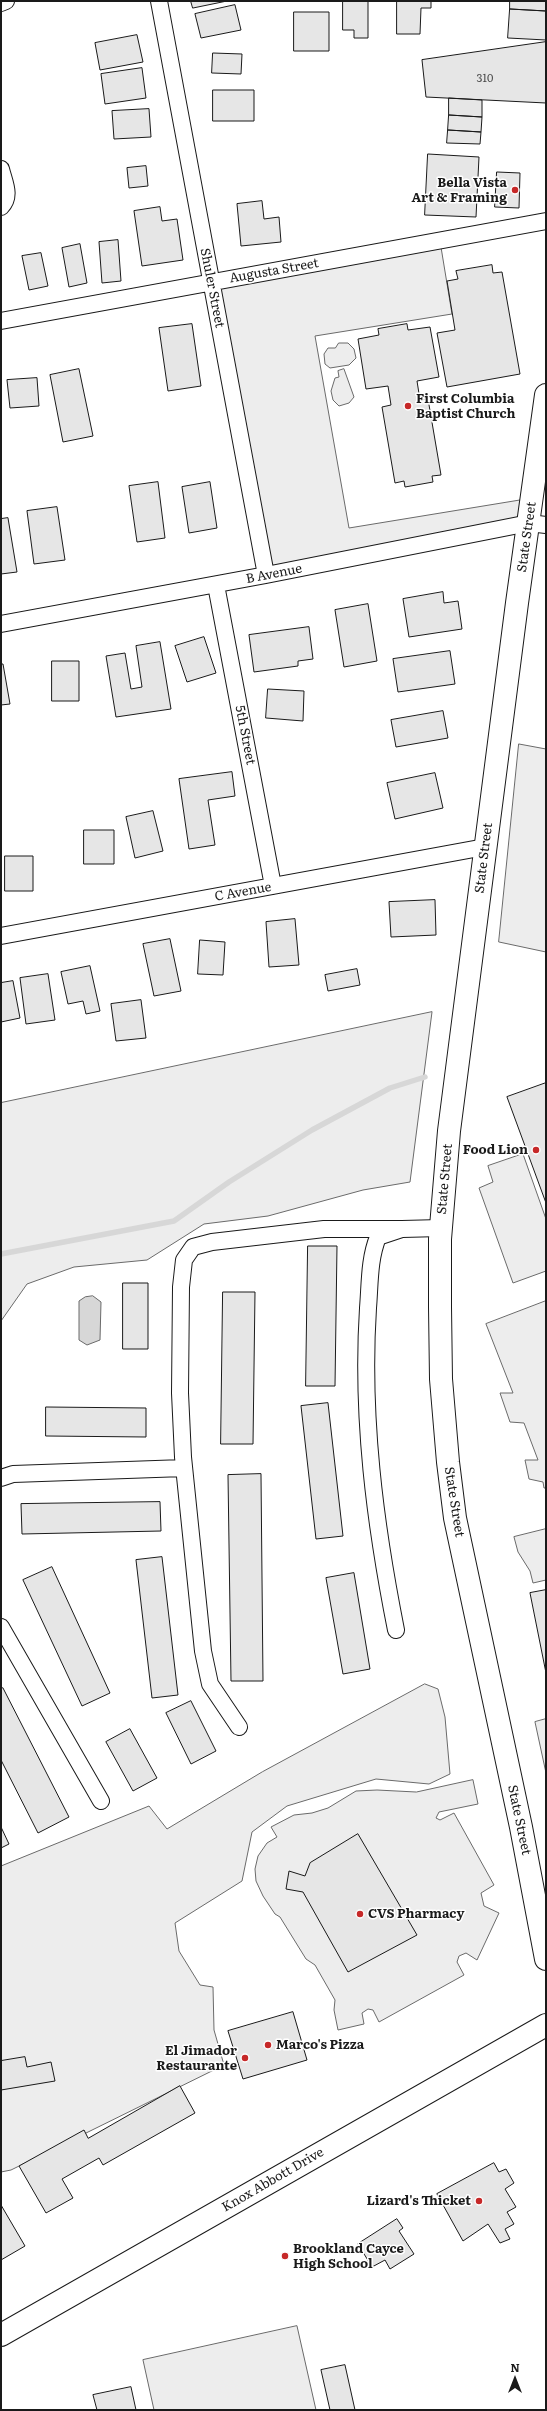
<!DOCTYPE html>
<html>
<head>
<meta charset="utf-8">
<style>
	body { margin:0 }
	#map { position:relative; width:547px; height:2411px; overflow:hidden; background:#fff; font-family:Literata,serif }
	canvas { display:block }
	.frame { position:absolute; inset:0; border:2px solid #1a1a1a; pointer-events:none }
	.north { position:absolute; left:495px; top:2359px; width:40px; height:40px; -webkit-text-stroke:3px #fff; paint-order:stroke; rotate:0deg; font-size:11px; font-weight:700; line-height:16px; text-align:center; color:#1a1a1a }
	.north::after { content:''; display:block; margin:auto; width:14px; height:18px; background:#1a1a1a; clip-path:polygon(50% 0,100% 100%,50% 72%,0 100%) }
</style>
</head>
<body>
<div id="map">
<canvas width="547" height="2411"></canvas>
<div class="frame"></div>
<div class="north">N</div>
</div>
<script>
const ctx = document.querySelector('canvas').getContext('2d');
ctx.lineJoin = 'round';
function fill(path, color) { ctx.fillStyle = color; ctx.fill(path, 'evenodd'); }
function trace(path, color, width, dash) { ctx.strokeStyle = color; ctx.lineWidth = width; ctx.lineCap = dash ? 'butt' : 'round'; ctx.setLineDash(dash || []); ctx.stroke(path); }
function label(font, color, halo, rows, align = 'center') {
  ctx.font = font + ' Literata,serif'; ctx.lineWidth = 3; ctx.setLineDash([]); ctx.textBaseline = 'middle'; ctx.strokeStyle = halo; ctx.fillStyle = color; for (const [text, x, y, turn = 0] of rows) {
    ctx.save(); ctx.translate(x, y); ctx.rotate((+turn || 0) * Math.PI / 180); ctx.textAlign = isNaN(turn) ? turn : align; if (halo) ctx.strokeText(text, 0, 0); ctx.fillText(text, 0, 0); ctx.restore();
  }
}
const built = new Path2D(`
	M440,241L452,314L315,336L349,528L532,498L529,523L266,575L211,283Z
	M339,343H348L354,349L356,358L349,365L330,368L325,364L324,354L328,348H335Z
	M344,369L354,397L349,403L339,406L333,400L331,391L335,378L339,377L338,371Z
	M519,744L546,749V952L499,942Z
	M432,1012L410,1182L363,1190L268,1216L204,1224L147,1260L74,1267L27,1284L1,1321V1103Z
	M523,1154L546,1219V1271L513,1283L479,1188L493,1182L488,1166Z
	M546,1301V1488H544L543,1482L529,1479L525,1460H538L524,1423L510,1422L500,1393H513L486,1324Z
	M546,1529V1580L533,1583L530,1571L518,1552L514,1537Z
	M425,1684L438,1689L445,1717L450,1774L429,1784L376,1779L287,1806L252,1832L242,1881L175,1923L179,1951L200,1985L213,1987L214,2030L224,2065L11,2170L1,2172V1866L149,1806L167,1829L262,1772Z
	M546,1719V1773L535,1722Z
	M473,1780L478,1804L439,1812L436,1818L440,1820L454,1813L494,1885L481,1893L484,1906L499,1913L477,1960L466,1953L459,1956L457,1962L464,1975L379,2022L373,2010L368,2009L362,2013L364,2024L338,2030L334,2010L335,2000L315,1965L306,1959L280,1917L275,1914L263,1896L256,1881L255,1869L258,1856L267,1843L277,1837L271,1827L294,1815L312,1813L328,1808L356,1791L377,1790L416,1792Z
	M297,2326L316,2410H154L143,2360Z`);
const water = new Path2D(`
	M93,1296L101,1302L100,1340L87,1345L79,1340V1301L85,1297Z`);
const stream = new Path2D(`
	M1,1254L174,1221L229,1182L312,1130L390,1088L425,1077`);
const building = new Path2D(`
	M191,1H227L193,8Z
	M343,1H368V38H354V30H343Z
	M397,1H431V8H421L420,34H397Z
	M510,1H546V11L510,9Z
	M235,5L241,30L201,38L195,14Z
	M510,9L546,11V40L508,38Z
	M294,12H329V51H294Z
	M137,35L143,62L100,70L95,43Z
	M546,42V103L426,97L422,60Z
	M213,53L242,54L241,74L212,73Z
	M142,68L146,98L105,104L101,74Z
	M213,90H254V121H213Z
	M449,98L482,100V117L449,115Z
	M149,109L151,137L114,139L112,111Z
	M449,115L482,117L481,132L448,130Z
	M448,130L481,132L480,144L447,143Z
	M428,154L479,157L476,217L425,215Z
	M146,166L148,186L129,188L127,168Z
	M497,172L520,173L519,208L495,207Z
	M262,201L264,219L279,217L281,242L241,246L237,204Z
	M160,207L162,221L177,219L183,260L142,266L134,211Z
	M118,240L121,281L102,283L99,242Z
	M80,244L87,283L69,287L62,248Z
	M41,253L48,286L29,290L22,256Z
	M492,265L493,273L502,272L520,374L447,387L437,333L455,330L447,281L458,279L456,271Z
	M192,324L201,386L168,391L159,328Z
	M407,324L408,330L430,327L439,377L417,381L420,400L428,399L441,475L432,476L433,482L405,487L404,481L395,483L382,407L391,405L388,386L366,389L358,339L379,335L378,329Z
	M79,369L93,436L63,442L50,375Z
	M37,378L39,406L10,408L7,380Z
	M158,482L165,538L137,542L129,486Z
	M210,482L217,528L189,533L182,487Z
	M57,507L65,560L34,564L27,511Z
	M8,518L17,572L1,574V519Z
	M443,592L444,603L458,601L462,629L409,637L403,599Z
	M368,604L377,661L344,667L335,610Z
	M309,627L313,659L298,661V666L254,672L249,635Z
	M204,637L216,673L187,682L175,646Z
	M160,642L171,709L116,717L106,656L125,653L131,689L142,687L136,646Z
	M450,651L455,684L398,692L393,659Z
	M52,661H79V701H52Z
	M1,664H3L10,704L1,705Z
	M268,689L304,691L303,721L266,718Z
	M443,711L448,738L396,747L391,720Z
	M232,772L235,796L208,800L215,845L189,849L179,779Z
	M435,773L443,808L395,819L387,783Z
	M153,811L163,851L135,858L126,817Z
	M84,830H114V864H84Z
	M5,856H33V891H5Z
	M435,900L436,935L391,937L389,902Z
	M295,919L299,965L269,967L266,922Z
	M170,939L181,991L154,996L143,944Z
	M200,940L225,942L223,975L198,974Z
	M90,966L100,1011L86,1014L83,1001L68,1004L61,972Z
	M357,969L360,985L328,991L325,975Z
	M48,974L55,1020L26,1024L20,978Z
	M13,981L20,1018L1,1022V983Z
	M141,1000L146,1038L116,1041L111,1004Z
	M546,1083V1203L507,1097Z
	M308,1246H337L335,1386H306Z
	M123,1283H148V1349H123Z
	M223,1292H255L253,1444H221Z
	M328,1403L343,1536L316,1539L301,1406Z
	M46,1407L146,1408V1437L46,1436Z
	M261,1474L263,1681H231L228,1475Z
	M160,1502L161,1531L22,1534L21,1504Z
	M162,1557L178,1695L152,1698L136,1560Z
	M52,1567L110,1693L82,1706L23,1580Z
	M354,1573L370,1669L343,1674L326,1578Z
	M546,1590V1673L530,1593Z
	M3,1688L69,1817L38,1833L1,1760V1689Z
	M191,1701L216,1751L191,1764L166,1713Z
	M130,1729L157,1778L133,1791L106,1742Z
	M1,1827L9,1844L1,1848Z
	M358,1834L417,1935L348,1972L303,1892L286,1889L289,1871L305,1876L310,1863Z
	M293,2012L307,2060L243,2079L228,2031Z
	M25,2057L27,2067L51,2062L55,2081L1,2090V2061Z
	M180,2086L195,2113L103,2165L99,2158L62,2179L73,2198L46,2213L19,2166L84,2130L88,2138Z
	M494,2163L499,2172L506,2169L514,2183L505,2189L516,2207L507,2212L514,2224L505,2229L510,2239L500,2243L488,2224L463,2241L437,2194Z
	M1,2205L25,2246L1,2260Z
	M397,2219L403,2228L399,2231L414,2254L390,2269L385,2260L372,2267L358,2244Z
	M345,2365L355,2410H330L321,2370Z
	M131,2387L136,2410H97L93,2395Z`);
const minor = new Path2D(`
	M159,1L266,575
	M1,3L6,1
	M1,169C4,182 12,196 1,207
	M1,321L546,221
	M216,585L273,886
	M1,624L266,575L529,523L546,525
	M1,936L485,847
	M1,1478L13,1474L184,1468
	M1,1627L101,1801
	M396,1630C375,1524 361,1417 368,1308C370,1284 369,1259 378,1237L402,1229L441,1228
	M239,1727L210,1684L203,1651L183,1457L180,1393L181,1287L184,1260L193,1247L212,1242L324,1229H402`);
const secondary = new Path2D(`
	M546,395L517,603L449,1131L440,1239V1307L441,1379L448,1462L455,1518L521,1827L546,1959`);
const primary = new Path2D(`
	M1,2335L546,2025`);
const markers = [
	[515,190,4,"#c62828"],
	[408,406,4,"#c62828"],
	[536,1150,4,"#c62828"],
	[360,1914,4,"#c62828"],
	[268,2045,4,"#c62828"],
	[245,2058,4,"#c62828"],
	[479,2201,4,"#c62828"],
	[285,2256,4,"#c62828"]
];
const numberNames = [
	["310",485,79]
];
const poiNames = [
	["Bella Vista",507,183],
	["Art & Framing",507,198],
	["First Columbia",416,399,"left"],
	["Baptist Church",416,414,"left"],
	["Food Lion",528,1150],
	["CVS Pharmacy",368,1914,"left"],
	["Marco's Pizza",276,2045,"left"],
	["El Jimador",237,2051],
	["Restaurante",237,2066],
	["Lizard's Thicket",471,2201],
	["Brookland Cayce",293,2249,"left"],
	["High School",293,2264,"left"]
];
const streetNames = [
	["Augusta Street",274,271,-10],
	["Shuler Street",212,288,79],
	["State Street",527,537,-82],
	["B Avenue",274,574,-11],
	["5th Street",245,735,79],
	["State Street",484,858,-83],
	["C Avenue",243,892,-10],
	["State Street",445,1179,-85],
	["State Street",454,1502,81],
	["State Street",519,1820,78],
	["Knox Abbott Drive",273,2180,-30]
];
fill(built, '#ededed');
trace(built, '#6a6a6a', 1);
fill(water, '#d7d7d7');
trace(water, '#6a6a6a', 1);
trace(stream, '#d7d7d7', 5.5);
fill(building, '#e6e6e6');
trace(building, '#1a1a1a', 1);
trace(minor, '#1a1a1a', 18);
trace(secondary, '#1a1a1a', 24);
trace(primary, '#1a1a1a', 24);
trace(minor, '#fff', 16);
trace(secondary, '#fff', 22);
trace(primary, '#fff', 22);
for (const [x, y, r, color] of markers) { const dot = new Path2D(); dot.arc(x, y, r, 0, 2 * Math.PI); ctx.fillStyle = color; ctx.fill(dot); trace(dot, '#fff', 1.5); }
label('11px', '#4d4d4d', null, numberNames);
label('bold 13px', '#1a1a1a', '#fff', poiNames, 'right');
label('13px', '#1a1a1a', '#fff', streetNames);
</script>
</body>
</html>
